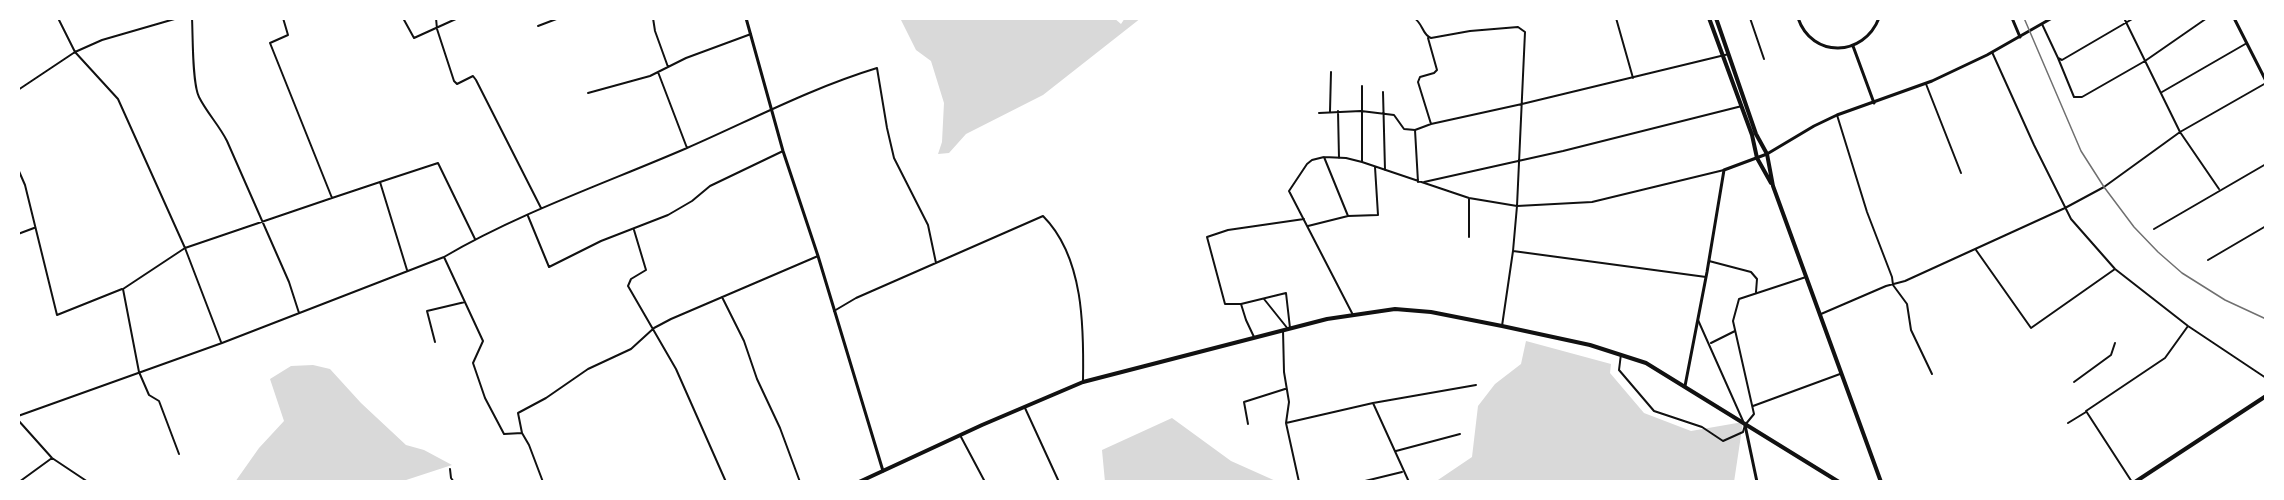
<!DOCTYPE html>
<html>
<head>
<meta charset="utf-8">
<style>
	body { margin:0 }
	#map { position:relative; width:2284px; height:500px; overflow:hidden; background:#fff; font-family:"Roboto Serif",serif }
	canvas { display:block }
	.frame { position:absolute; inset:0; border:20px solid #fff; pointer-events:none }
</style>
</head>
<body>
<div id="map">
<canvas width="2284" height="500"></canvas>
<div class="frame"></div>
</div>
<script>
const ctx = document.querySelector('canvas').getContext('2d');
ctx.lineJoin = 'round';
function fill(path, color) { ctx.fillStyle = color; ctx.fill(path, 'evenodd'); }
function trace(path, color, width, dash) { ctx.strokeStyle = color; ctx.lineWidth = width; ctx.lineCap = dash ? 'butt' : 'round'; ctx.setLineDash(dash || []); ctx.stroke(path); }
const water = new Path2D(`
	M900,18H1114L1121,24L1125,18H1141L1043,95L966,134L949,153L938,154L942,142L944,103L931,61L916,50Z
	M1526,341L1611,364L1610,373L1644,413L1691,431L1743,422L1734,482H1435L1472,457L1478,406L1495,384L1521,364Z
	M313,365L330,369L361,403L406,445L424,450L452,465L400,482H235L259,448L284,421L270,379L291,366Z
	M1172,418L1231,461L1278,482H1105L1102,450Z`);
const minor = new Path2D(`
	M58,18L75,52L118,99L185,248L221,342
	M192,18C193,36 192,83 199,97C207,113 219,125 227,141L289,282L299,313
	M283,18L288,35L270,43L332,198L380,182L407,270
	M403,18L414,38L458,18
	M436,18L437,29L454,81L457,84L473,76L476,80L541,208
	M653,18L655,31L668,67
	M1414,18C1423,23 1422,35 1431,38L1470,31L1518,27L1525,32L1517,206L1513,251L1502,326
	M1616,18L1633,78
	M1750,18L1764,59
	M2124,18L2180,132L2219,189
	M2042,24L2058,58L2062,60L2134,18
	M538,26L559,18
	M1428,38L1437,70L1434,73L1420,77L1418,82L1431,124L1522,104L1729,54
	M1992,52L2034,145L2071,219L2115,269L2188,326L2266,378
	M2058,58L2074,97H2082L2145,61L2207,18
	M658,72L687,148
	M1926,84L1961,173
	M1362,86V161
	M18,90L75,52L102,40L178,18
	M1383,92L1385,170
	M2162,92L2247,43
	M588,93L650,76L686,58L751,34
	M1330,111L1331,72
	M1338,111L1339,158
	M1319,113L1361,111L1394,115L1404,129L1415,130L1418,182
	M1837,115L1867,212L1892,277L1893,285L1907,304L1911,330L1932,374
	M1415,130L1431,124
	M1324,157L1348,216
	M18,169L25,185L57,315L122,289
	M380,182L438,163L475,239
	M1424,182L1563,151L1742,106
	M1469,198V237
	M528,216L549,267L601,241L668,215L692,201L710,186L783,151
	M1308,226L1348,216L1378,215L1375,167
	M2154,229L2266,164
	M634,230L646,270L631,279L628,286L676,369L726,482
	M18,234L34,228
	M1976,250L2031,328L2115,269
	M1513,251L1706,277
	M444,257L483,341L473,363L485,398L504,434L522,433L529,445L543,482
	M2208,260L2266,226
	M1709,261L1751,272L1757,279L1756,292
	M722,297L744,341L757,379L780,428L800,482
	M1264,299L1288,329
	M1241,304L1246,320L1254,337
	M834,311L856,298L1043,216C1084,257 1084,328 1083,382
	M1821,314L1886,286L1905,281L2065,208L2104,187L2180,132L2266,83
	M1353,315L1289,191L1307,164L1312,160L1324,157L1346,158L1362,162L1469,198L1517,206L1592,202L1724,170
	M1698,320L1743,421
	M1290,328L1286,293L1241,304H1225L1207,237L1228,230L1304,219
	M1283,330L1284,372L1289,402L1286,423L1373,403L1409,482
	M435,342L427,311L465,302
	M1711,343L1735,331
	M1621,354L1619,370L1654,411L1702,427L1723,441L1743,432L1745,425L1754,414L1733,321L1739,299L1806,277
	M2074,382L2111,355L2115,343
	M1373,403L1476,385
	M1753,406L1840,374
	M1025,408L1059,482
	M18,416L222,343L444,257C519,213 606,183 687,148C749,121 811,88 877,68L887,128L894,158L928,225L936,263
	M18,420L52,458L88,482
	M1286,423L1299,482
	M2068,423L2086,412
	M1248,424L1244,402L1285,389
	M522,433L518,413L546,398L588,369L631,349L654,328L671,319L818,256
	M960,435L985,482
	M1396,451L1460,434
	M179,454L159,401L149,395L139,372L123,289L185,248L332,198
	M450,469L451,478L454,482
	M19,482L52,458
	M1361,482L1402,472
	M2132,482L2086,411L2165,358L2188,326`);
const tertiary = new Path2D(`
	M746,18L783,151L818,256L883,471
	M1798,18C1812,59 1864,57 1879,18
	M2012,18L2020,37
	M2234,18L2266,81
	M1853,46L1874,103
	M1745,425L1757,482`);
const secondary = new Path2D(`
	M1685,386L1707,272L1724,170L1767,154L1814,126L1837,115L1932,81L1987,55L2052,18`);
const trunk = new Path2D(`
	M1709,18L1752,135L1757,158L1771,183
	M1716,18L1756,134L1767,154L1773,186L1881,482
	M859,482L982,425L1083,382L1327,319L1395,309L1431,312L1502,326L1590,345L1646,363L1839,482
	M2135,482L2266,396`);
const rail = new Path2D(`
	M2024,18L2081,151L2104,187L2134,227L2158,252L2182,273L2225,300L2266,319`);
fill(water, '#d9d9d9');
trace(minor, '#111', 2);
trace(tertiary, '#111', 3);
trace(secondary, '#111', 3);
trace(trunk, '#111', 4);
trace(rail, '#707070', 1.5);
</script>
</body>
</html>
